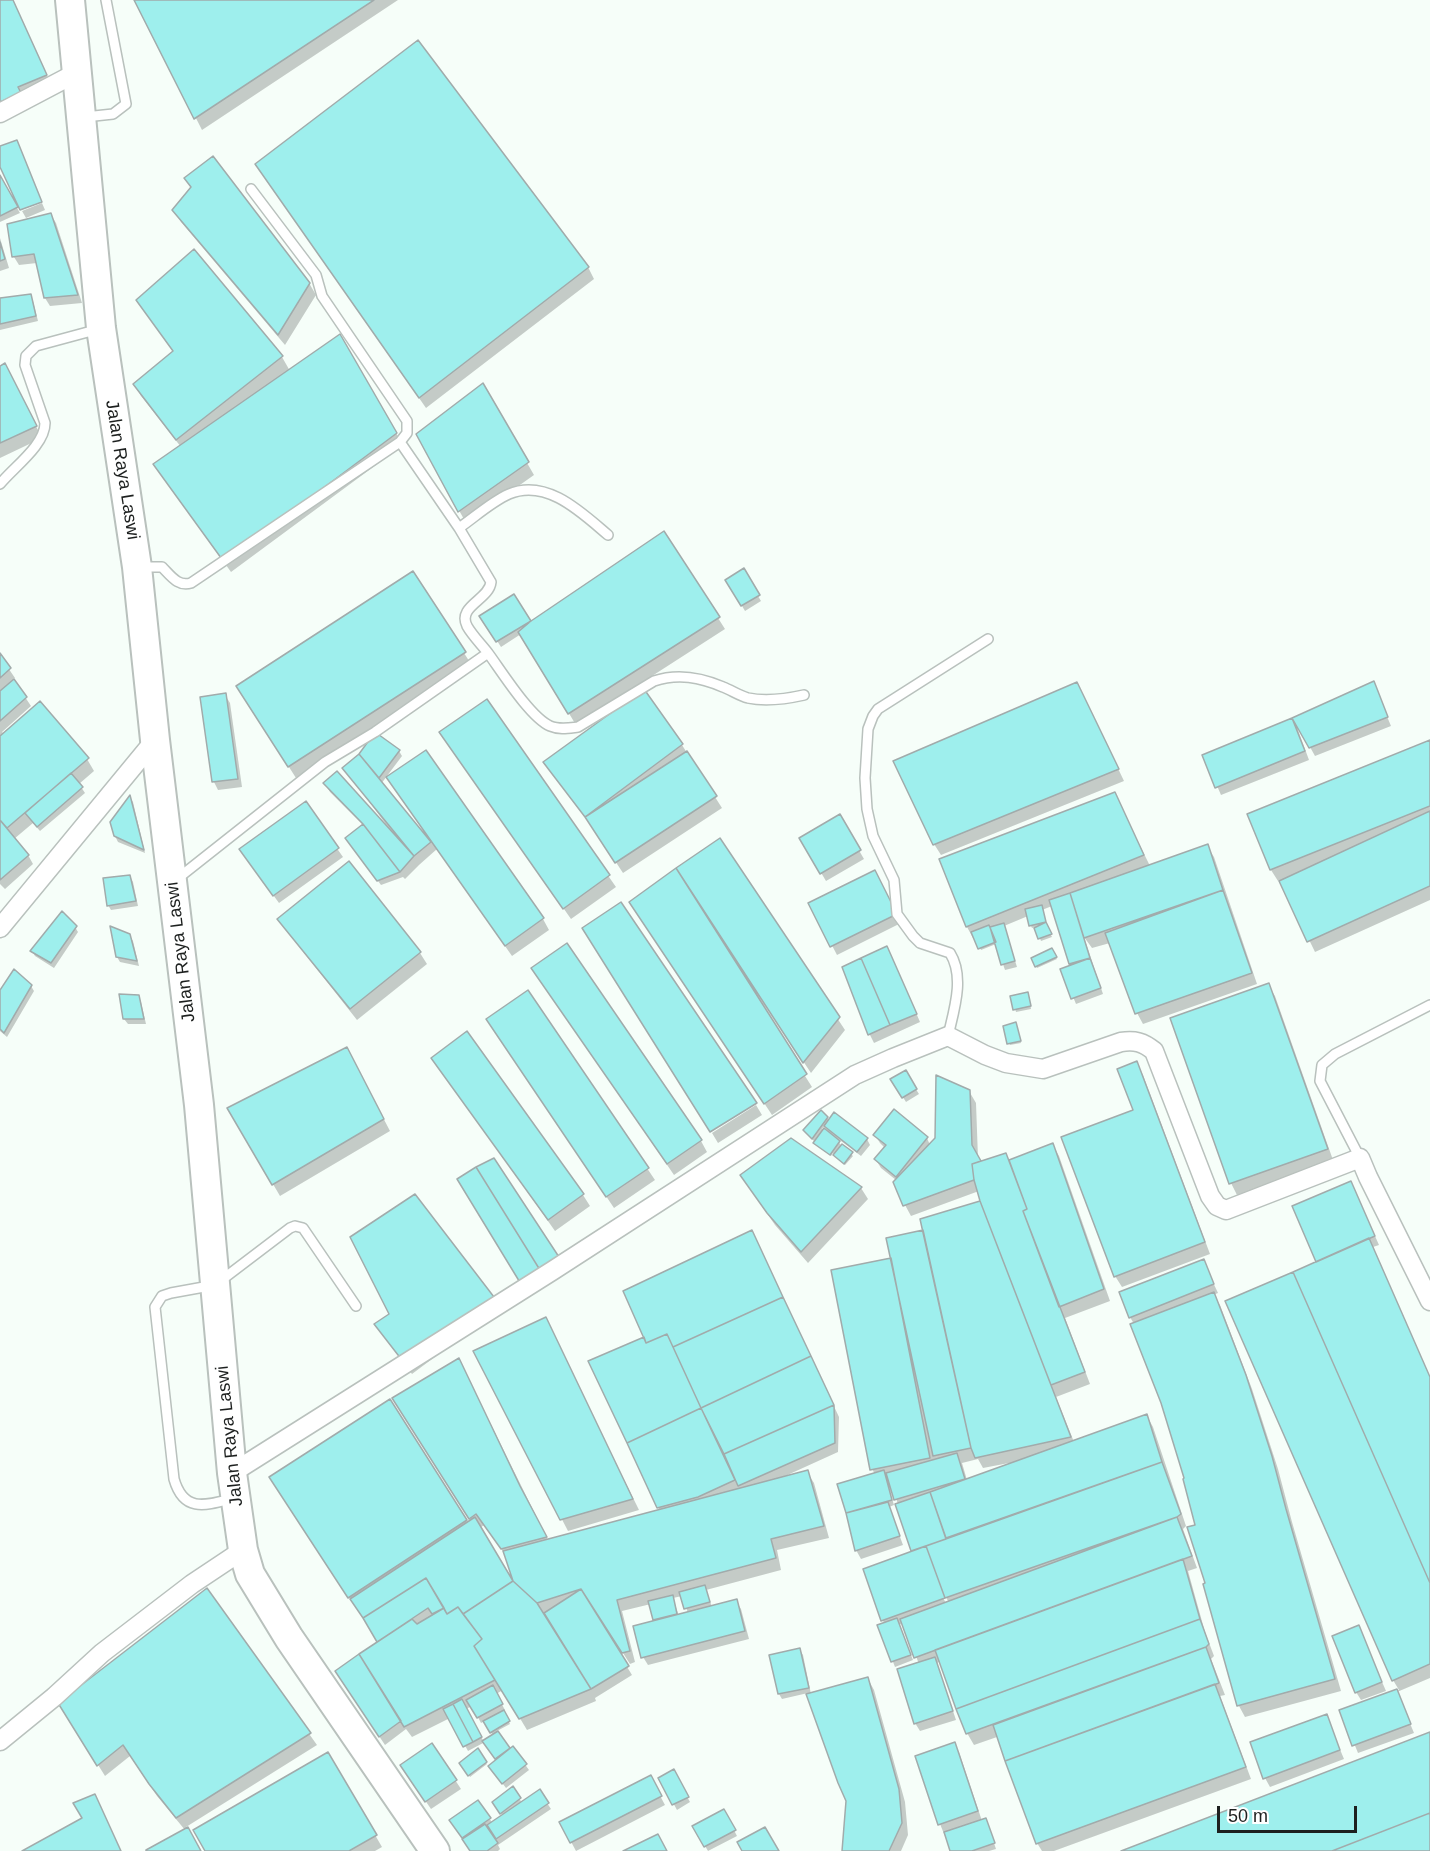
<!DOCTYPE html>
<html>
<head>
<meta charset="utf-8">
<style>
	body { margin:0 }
	#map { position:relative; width:1430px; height:1851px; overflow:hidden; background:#f6fef9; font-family:Helvetica,sans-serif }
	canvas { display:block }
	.scale { position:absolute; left:1217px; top:1806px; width:140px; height:27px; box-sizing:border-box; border:3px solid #1d201f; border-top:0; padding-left:8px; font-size:18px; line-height:21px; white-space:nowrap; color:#1d201f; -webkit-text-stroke:4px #fff; paint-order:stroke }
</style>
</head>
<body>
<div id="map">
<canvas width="1430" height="1851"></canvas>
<div class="scale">50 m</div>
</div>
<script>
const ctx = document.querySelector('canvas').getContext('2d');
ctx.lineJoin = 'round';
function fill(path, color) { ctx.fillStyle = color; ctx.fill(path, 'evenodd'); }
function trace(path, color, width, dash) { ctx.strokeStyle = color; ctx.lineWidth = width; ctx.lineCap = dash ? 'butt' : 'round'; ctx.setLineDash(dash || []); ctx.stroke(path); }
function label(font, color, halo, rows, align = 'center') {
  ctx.font = font + ' Helvetica,sans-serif'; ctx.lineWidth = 5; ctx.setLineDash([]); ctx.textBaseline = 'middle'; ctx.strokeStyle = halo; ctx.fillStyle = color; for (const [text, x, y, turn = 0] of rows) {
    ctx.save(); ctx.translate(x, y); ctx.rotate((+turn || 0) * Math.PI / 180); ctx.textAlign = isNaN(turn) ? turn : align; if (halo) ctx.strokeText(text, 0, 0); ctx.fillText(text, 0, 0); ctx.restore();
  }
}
const shadow = new Path2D(`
	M0,0H13L52,87L0,116Z
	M136,0H398L202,130Z
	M257,165L588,267L594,279L426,408Z
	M0,178L20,213L0,222Z
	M42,203L45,210L26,218L22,211Z
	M174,210L309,283L316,295L285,345L181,222Z
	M51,215L56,223L82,303L50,306L45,298L37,263L19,265L14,257L9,225Z
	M0,238L9,268L0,271Z
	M193,251L282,357L290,371L340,336L403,445L231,572L162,476L181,447L141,396L135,385L174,352L138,301Z
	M30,295L33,301L38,321L0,330V300Z
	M0,368L11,377L42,438L0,458Z
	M482,385L534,475L466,523L417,434Z
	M743,571L761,601L745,611L727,580Z
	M513,596L530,623L718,618L725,629L576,725L521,634L501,647L481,616Z
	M464,653L471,664L296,778L245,698Z
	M0,656L15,678L13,679L31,706L2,732L4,734L87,759L94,771L79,784L85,793L40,831L33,823L14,839L28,855L33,864L5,889L0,884Z
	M1373,683L1391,726L1315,756L1300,729L1298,730L1309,760L1221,795L1204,756L1293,720Z
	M643,691L682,745L722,808L623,873L594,829L552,774Z
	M225,695L230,703L242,787L218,790L214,782L202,698Z
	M1083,695L1124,781L941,855L934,844Z
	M486,701L616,887L571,919L448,744Z
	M1430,742V900L1315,952L1280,880L1278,881L1271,870L1249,815Z
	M399,751L402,756L381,784L426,838L428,836L543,919L549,930L512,956L437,849L419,865L405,879L403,877L381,885L350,843L363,825L330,792L325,784L383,824L385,823L344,768L363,760L360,754Z
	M1114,793L1150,866L1207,846L1214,857L1257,984L1143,1024L1137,1013L1110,943L1092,948L1084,937L1103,994L1076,1004L1062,970L1071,965L1052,906L1042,910L1046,926L1052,937L1041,941L1035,927L1032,928L1031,926L1028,916L1004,926L1017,967L1005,970L996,944L981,950L975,937L973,938L967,927Z
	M130,798L133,802L145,853L118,842L115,836Z
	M305,803L343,857L279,903L246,858Z
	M839,816L864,859L826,881L801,839Z
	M719,840L845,1030L811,1073L741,968L738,970L812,1087L772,1115L631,902Z
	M130,876L133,882L138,906L111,910L108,905Z
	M879,880L901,923L837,955L810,903Z
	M279,919L420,953L427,964L357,1020L286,930Z
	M75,927L78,932L54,968L35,956L32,951Z
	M129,935L133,941L139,966L120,962L117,957Z
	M1052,950L1057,959L1037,968L1033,959Z
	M892,957L920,1022L874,1043L870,1035L844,968Z
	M540,979L701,1141L707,1152L674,1175Z
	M1268,985L1275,996L1333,1160L1237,1195L1231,1183Z
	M31,986L34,991L7,1037L0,1031V993Z
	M528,992L655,1180L614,1208L488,1020Z
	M138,996L141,1002L146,1024H128L124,1019Z
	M1029,996L1031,1009L1016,1012L1012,997Z
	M1016,1026L1021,1043L1010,1045L1009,1043Z
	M433,1058L583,1195L590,1206L555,1231Z
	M353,1060L390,1131L280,1196L229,1109Z
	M1137,1063L1143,1075L1210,1254L1122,1287L1115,1276L1135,1111Z
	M905,1072L919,1094L906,1102L892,1080Z
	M969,1091L976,1103L978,1158L981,1162L1009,1161L1053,1145L1059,1156L1110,1301L1065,1318L1090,1384L1056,1397L1074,1442L1147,1416L1153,1427L1186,1526L1183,1529L1197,1568L1188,1571L1205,1632L1214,1656L1211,1659L1225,1695L1220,1696L1251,1779L1054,1851H1042L1037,1843L997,1737L974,1745L967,1733L941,1661L937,1663L956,1720L920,1731L915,1723L919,1664L903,1623L899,1625L913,1660L895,1667L879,1626L884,1624L883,1620L913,1552L898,1504L889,1478L886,1479L894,1505L889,1507L903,1545L861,1559L856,1550L839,1485L875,1474L872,1469L893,1260L925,1231L922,1220L982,1202L979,1191L911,1216L905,1205L896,1180L881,1168L876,1160L885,1148L880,1143L875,1135L927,1138L930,1145ZM978,1459L983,1468L1009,1463L1010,1465L967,1480L962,1463ZM943,1591L948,1601V1603H946L940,1593Z
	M756,1105L762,1115L718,1143L712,1133Z
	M827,1118L829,1121L867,1139L870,1145L861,1156L837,1138L840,1144L853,1156L845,1165L836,1157L833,1153L831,1156L816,1145L815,1142L806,1133ZM825,1125L831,1136L822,1129Z
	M791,1140L861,1188L868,1199L808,1263L775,1225L749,1187Z
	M1355,1191L1379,1245L1373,1247L1430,1377V1678L1397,1692L1414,1733L1358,1753L1341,1711L1399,1690L1393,1680L1318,1263Z
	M752,1232L839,1417L838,1452L783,1477V1478L807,1472L814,1483L829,1538L777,1550L781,1570L706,1590L712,1607L736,1601L741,1609L749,1639L648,1665L643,1657L656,1622L651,1604L622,1611L635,1662L630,1664L602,1620L599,1621L632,1675L595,1698L596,1701L527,1730L503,1690L496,1694L505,1710L503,1711L510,1724L497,1731L510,1751L513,1748L529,1770L506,1788L493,1771L497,1760L485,1742L468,1751L450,1718L412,1737L406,1729L385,1745L341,1679L379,1643L278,1488L389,1401L468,1524L472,1521L401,1410L465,1372L548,1540L660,1511L658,1507L646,1338ZM484,1525L507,1557L514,1586L480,1528ZM682,1596L688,1613L679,1616L673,1598ZM545,1613L552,1625L550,1626L542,1614ZM472,1706L481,1723L485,1721L493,1736L484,1742L466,1709Z
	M1203,1261L1218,1293L1213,1295L1220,1305L1252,1389L1278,1469L1292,1522L1341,1691L1245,1717L1239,1706L1205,1585L1206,1584L1197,1527L1185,1480L1162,1403L1134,1324L1130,1317Z
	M499,1309L412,1374L383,1335L376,1324L391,1315Z
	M551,1331L639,1510L568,1531L475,1352Z
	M207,1590L317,1745L186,1827L200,1851H148L185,1830L157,1796L130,1756L105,1776L67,1715Z
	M1358,1627L1386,1691L1361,1700L1356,1692Z
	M800,1650L803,1655L811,1694L868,1679L874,1690L905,1802L908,1835L901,1851H844L848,1801L839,1782L808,1693L782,1699L779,1694Z
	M1326,1716L1344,1759L1270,1787L1265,1778Z
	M954,1744L959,1752L982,1821L988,1825L996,1849L989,1851H951L940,1824Z
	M432,1745L461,1789L431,1809L407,1774Z
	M478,1751L487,1764L470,1777L461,1763Z
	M328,1754L382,1847L375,1851H207Z
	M673,1771L690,1802L677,1810L660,1779Z
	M650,1777L665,1805L576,1851L561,1823Z
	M513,1788L522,1803L539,1791L551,1809L498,1845L500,1849L498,1851H472L454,1826L490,1819L492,1823L502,1815L494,1802ZM489,1826L493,1836L486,1828Z
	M724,1811L737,1836L708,1851L694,1827Z`);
const building = new Path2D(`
	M0,0H13L47,75L18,87L21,93L0,102Z
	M134,0H374L194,119Z
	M418,40L589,267L419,398L255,164Z
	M17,140L42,202L20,210L0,167V146Z
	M213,156L310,283L278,335L172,210L191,187L184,178Z
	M0,175L18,207L0,216Z
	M51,213L78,295L44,298L34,254L12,257L7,224Z
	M0,242L5,259L0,261Z
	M194,249L283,356L176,440L133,384L173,351L136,300Z
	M31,294L36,316L0,324V298Z
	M340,334L397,433L224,562L153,464Z
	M5,363L37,426L0,443V366Z
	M483,383L529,462L458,512L416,434Z
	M664,531L720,617L568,714L518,632L531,621Z
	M744,568L760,595L741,606L725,580Z
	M413,571L466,652L288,767L236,686Z
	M514,594L531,621L496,642L479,616Z
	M0,653L11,668L0,678Z
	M14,679L27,697L0,721V691Z
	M1374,681L1388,717L1309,748L1292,718Z
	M1077,682L1119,769L933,845L893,761Z
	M644,689L683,744L585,817L543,762Z
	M226,693L238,779L212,782L200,697Z
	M487,699L610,875L563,909L439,732Z
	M40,701L89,758L7,828L0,820V736Z
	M1292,718L1305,751L1215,788L1202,755Z
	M375,732L400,750L379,778L359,754Z
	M1430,740V806L1270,870L1247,814Z
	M426,750L544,918L505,946L386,777Z
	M687,751L717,796L615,863L585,817Z
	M359,754L431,842L414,856L342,768Z
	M337,771L414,856L400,872L363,824L323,783Z
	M71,773L83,787L37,827L25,813Z
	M1115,792L1144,855L966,927L939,859Z
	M130,795L144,850L114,836L110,822Z
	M306,801L339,848L273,896L239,849Z
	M1430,811V886L1307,942L1279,881Z
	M840,814L861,850L820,874L799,838Z
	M0,820L29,855L0,880Z
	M363,824L400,872L377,881L345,838Z
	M720,838L840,1017L803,1063L676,868Z
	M1208,844L1223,890L1084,938L1070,893Z
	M349,861L421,952L350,1009L277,919Z
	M676,868L807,1074L764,1104L629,902Z
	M875,870L897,914L830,947L808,903Z
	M130,875L136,901L107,906L103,878Z
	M1223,890L1252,973L1135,1014L1105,933Z
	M1070,893L1090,958L1069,964L1049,900Z
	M621,902L757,1103L710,1132L582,928Z
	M1042,905L1046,922L1029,926L1025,909Z
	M62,911L77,926L51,963L30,951Z
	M1046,922L1052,934L1038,939L1034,928Z
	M1004,923L1015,961L1001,965L990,927Z
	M989,925L996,942L978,949L971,932Z
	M110,926L130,934L137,961L116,957Z
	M567,943L702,1140L667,1164L531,968Z
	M887,946L917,1014L890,1025L861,958Z
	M1052,948L1057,957L1035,967L1031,958Z
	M861,958L890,1025L868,1035L842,967Z
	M1090,958L1101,988L1071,999L1060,969Z
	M14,969L32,985L4,1033L0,1029V990Z
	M1269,983L1328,1149L1229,1184L1170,1018Z
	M528,990L649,1168L606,1197L486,1019Z
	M1028,992L1031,1006L1013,1010L1010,996Z
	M119,994L139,995L144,1019H123Z
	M1016,1022L1021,1041L1007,1044L1003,1026Z
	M467,1031L584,1194L548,1220L431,1058Z
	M347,1047L384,1119L272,1185L227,1108Z
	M1137,1061L1205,1242L1114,1277L1061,1137L1133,1110L1117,1069Z
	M906,1070L917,1089L902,1098L890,1079Z
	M936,1075L970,1090L972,1145L981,1161L972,1164L974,1180L903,1206L893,1182L935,1138Z
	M894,1109L928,1137L896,1177L874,1159L886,1145L873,1135Z
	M821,1110L828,1117L812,1139L803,1130Z
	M834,1112L868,1138L857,1152L824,1126Z
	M824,1128L840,1141L830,1155L813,1143Z
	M791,1138L862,1187L801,1252L767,1213L740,1175Z
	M1053,1143L1104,1289L1059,1307L1023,1211L1027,1209L1009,1160Z
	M842,1144L853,1152L844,1164L833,1155Z
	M1006,1153L1027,1209L1023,1211L1085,1372L1051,1385L980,1201L974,1180L972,1164Z
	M494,1158L559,1257L540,1270L476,1167Z
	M476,1167L540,1270L524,1289L457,1179Z
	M1351,1181L1375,1236L1316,1262L1292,1206Z
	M415,1194L494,1297L405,1364L374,1324L389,1314L350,1237Z
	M980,1201L1071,1437L975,1458L971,1448L920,1219Z
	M752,1230L783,1297L673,1347L667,1334L646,1343L623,1291Z
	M923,1230L971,1448L933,1456L886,1238Z
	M1369,1238L1430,1377V1583L1293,1272Z
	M891,1258L930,1458L870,1470L831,1270Z
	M1204,1259L1214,1284L1129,1318L1119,1292Z
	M1293,1272L1430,1583V1664L1392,1681L1225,1301Z
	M1214,1292L1246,1375L1272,1456L1286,1509L1335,1679L1237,1706L1203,1584L1205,1583L1187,1527L1195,1525L1183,1479L1184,1478L1161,1403L1130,1324Z
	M783,1297L811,1356L701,1408L673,1347Z
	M546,1317L633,1499L560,1520L473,1351Z
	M667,1334L701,1408L627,1443L588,1361L644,1337L646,1343Z
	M811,1356L834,1405L724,1454L701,1408Z
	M459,1358L520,1486L547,1537L501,1549L476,1514L469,1519L392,1398Z
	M390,1399L467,1520L348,1598L269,1477Z
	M834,1405L835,1443L738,1486L724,1454Z
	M701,1408L735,1480L698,1497L657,1508L627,1443Z
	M1147,1414L1162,1462L946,1538L930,1492Z
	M957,1453L965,1479L894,1500L886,1473Z
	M1162,1462L1181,1514L1177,1517L945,1598L926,1546Z
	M808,1470L824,1526L771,1539L776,1558L617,1600L630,1651L622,1653L581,1589L537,1603L513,1581L503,1551Z
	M884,1470L892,1500L846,1513L837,1484Z
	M930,1492L946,1539L911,1551L895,1504Z
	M888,1502L900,1536L855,1551L846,1513Z
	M475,1517L513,1581L463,1614L458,1607L447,1614L426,1578L363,1618L350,1599Z
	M1177,1517L1192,1556L914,1658L900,1619Z
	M926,1546L945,1598L881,1621L863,1569Z
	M1183,1559L1200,1619L956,1709L935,1650Z
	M426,1578L444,1608L432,1614L428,1608L377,1642L363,1618Z
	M513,1581L537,1603L591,1689L519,1719L474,1646L482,1639L463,1614Z
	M705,1585L710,1602L684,1609L679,1592Z
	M207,1588L311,1733L176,1818L149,1784L123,1745L97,1766L58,1703Z
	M581,1589L629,1666L591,1689L544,1613Z
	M673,1595L677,1614L653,1620L648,1601Z
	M737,1599L745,1631L641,1658L633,1626Z
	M458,1607L482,1639L474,1646L495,1680L404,1727L359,1654L412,1619L417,1624L444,1608L447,1614Z
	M897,1618L911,1655L891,1662L877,1625Z
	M1200,1619L1209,1644L1206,1647L966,1734L956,1709Z
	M1359,1625L1382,1682L1355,1693L1332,1636Z
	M1206,1647L1219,1683L1005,1761L993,1725Z
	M800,1648L809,1688L778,1694L769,1655Z
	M359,1654L401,1721L379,1737L335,1671Z
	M935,1657L953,1711L914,1724L897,1669Z
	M868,1677L899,1789L902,1823L889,1851H842L846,1801L838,1783L806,1694Z
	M1215,1684L1246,1767L1036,1844L1005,1761Z
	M493,1685L503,1704L477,1718L466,1700Z
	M1397,1689L1411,1724L1352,1746L1339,1710Z
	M462,1699L482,1737L473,1742L453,1704Z
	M453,1704L473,1742L463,1747L443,1709Z
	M504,1710L510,1721L490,1733L483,1721Z
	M1327,1714L1340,1750L1263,1779L1250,1742Z
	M498,1731L510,1748L495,1759L482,1741Z
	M1430,1732V1813L1332,1851H1121Z
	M955,1742L978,1811L938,1825L915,1756Z
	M432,1743L457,1780L425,1802L400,1765Z
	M513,1746L527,1764L502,1784L488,1766Z
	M478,1748L487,1762L468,1776L459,1763Z
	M328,1752L377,1835L349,1851H205L193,1830Z
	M674,1769L689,1797L672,1805L658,1778Z
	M651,1775L662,1796L570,1843L559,1822Z
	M513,1786L521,1798L500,1814L492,1802Z
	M540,1789L549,1803L496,1839L487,1825Z
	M95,1794L121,1851H22L82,1818L73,1803Z
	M478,1800L491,1818L462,1838L449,1820Z
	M724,1809L736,1830L704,1847L692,1826Z
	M1430,1813V1851H1332Z
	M986,1818L995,1843L972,1851H950L944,1832Z
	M485,1824L498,1843L487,1851H470L462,1839Z
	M188,1827L201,1851H146V1850Z
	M765,1827L779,1851H742L737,1842Z
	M658,1834L667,1851H623Z`);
const lane = new Path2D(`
	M85,117L113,114L126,104L106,0
	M400,442L459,528C475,517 491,502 509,494C547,478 582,513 608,535
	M0,484C14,467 45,445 45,423L25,365L26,356L36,346L99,329
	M459,528L491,582C489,600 457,606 467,626C472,635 481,644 488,653
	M139,567H162C171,576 178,587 191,583L400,442L407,433V421L322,296L316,275L251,189
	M177,879L325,762L375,732L488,653C502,672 530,717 550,726C559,730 569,728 578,727L654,681C678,673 700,677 723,687C731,690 740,696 748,698C767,702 786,699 804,695
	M948,1036C954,1010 965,977 950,953L920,943L913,936L897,914L894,880L873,836L867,809L865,778L868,729L873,716L878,709L988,639
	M1360,1158L1320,1081L1322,1065L1335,1054L1430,1005
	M234,1498C207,1505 184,1514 174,1479L155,1307L162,1296L171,1293L215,1285L290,1228L295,1226L303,1228L356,1306`);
const street = new Path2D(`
	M0,113L76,73
	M0,928L155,740
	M232,1473L552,1271L855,1075L893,1058L948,1036L985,1055L1006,1063L1043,1069L1121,1042C1135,1040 1143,1042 1154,1051L1210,1196L1217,1206L1226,1210L1360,1158L1368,1177L1430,1301
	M0,1741L54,1697L102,1653L192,1584L243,1550`);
const primary = new Path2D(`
	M70,0L101,328L137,567L155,740L199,1105L232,1473L243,1550L250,1574L289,1638L435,1851`);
const streetNames = [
	["Jalan Raya Laswi",122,470,81],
	["Jalan Raya Laswi",181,952,-97],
	["Jalan Raya Laswi",230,1436,-96]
];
fill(shadow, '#0003');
fill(building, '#9eefed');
trace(building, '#a1abab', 1.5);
trace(lane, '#b9c1bd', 12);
trace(street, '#b9c1bd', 21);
trace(primary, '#b9c1bd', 32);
trace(lane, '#fff', 9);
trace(street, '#fff', 18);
trace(primary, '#fff', 28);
label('18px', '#1d201f', '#fff', streetNames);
</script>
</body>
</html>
